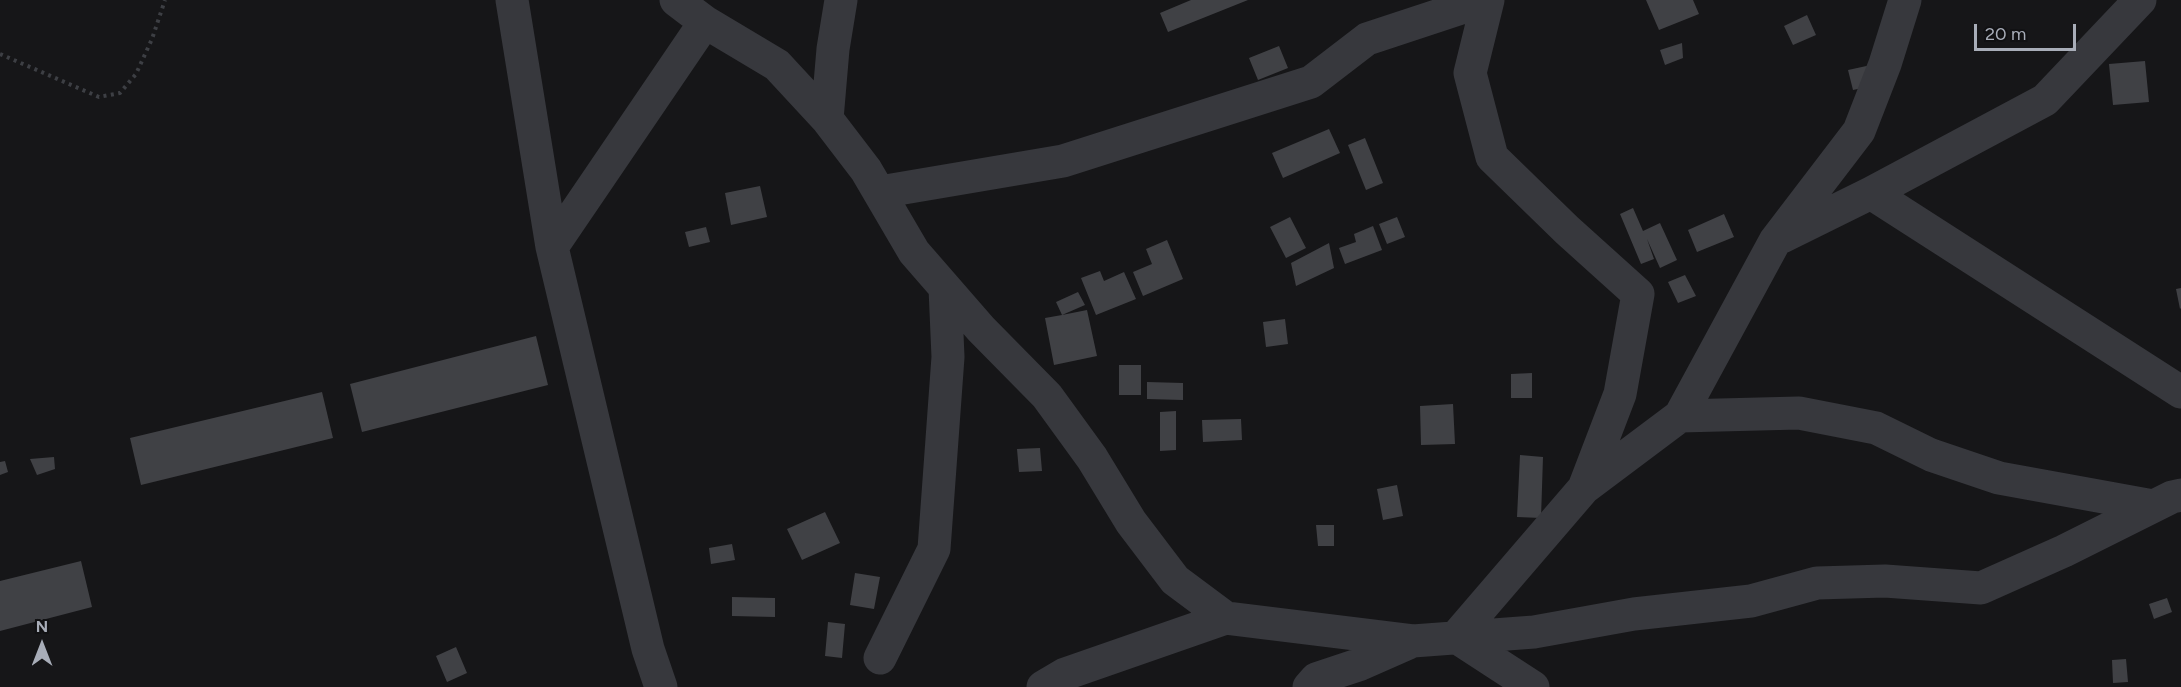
<!DOCTYPE html>
<html>
<head>
<meta charset="utf-8">
<style>
	body { margin:0 }
	#map { position:relative; width:2181px; height:687px; overflow:hidden; background:#161618; font-family:Figtree,sans-serif }
	canvas { display:block }
	.north { position:absolute; left:12px; top:615px; width:60px; height:60px; -webkit-text-stroke:4px #111113; paint-order:stroke; rotate:0deg; font-size:16px; font-weight:700; line-height:24px; text-align:center; color:#a8adb8 }
	.north::after { content:''; display:block; margin:auto; width:21px; height:27px; background:#a8adb8; clip-path:polygon(50% 0,100% 100%,50% 72%,0 100%) }
	.scale { position:absolute; left:1974px; top:24px; width:102px; height:27px; box-sizing:border-box; border:3px solid #a8adb8; border-top:0; padding-left:8px; font-size:18px; line-height:21px; white-space:nowrap; color:#a8adb8; -webkit-text-stroke:4px #111113; paint-order:stroke }
</style>
</head>
<body>
<div id="map">
<canvas width="2181" height="687"></canvas>
<div class="north">N</div>
<div class="scale">20 m</div>
</div>
<script>
const ctx = document.querySelector('canvas').getContext('2d');
ctx.lineJoin = 'round';
function fill(path, color) { ctx.fillStyle = color; ctx.fill(path, 'evenodd'); }
function trace(path, color, width, dash) { ctx.strokeStyle = color; ctx.lineWidth = width; ctx.lineCap = dash ? 'butt' : 'round'; ctx.setLineDash(dash || []); ctx.stroke(path); }
const building = new Path2D(`
	M1191,0H1248L1168,32L1160,13Z
	M1646,0H1693L1699,14L1659,30Z
	M1807,15L1816,35L1793,45L1784,26Z
	M1682,43L1683,58L1665,65L1660,50Z
	M1279,46L1288,68L1258,80L1249,58Z
	M2145,61L2149,102L2113,105L2109,64Z
	M1871,65L1876,85L1853,90L1848,70Z
	M1329,129L1340,153L1283,178L1272,153Z
	M1365,138L1383,183L1366,190L1348,145Z
	M760,186L767,217L731,225L725,193Z
	M1633,208L1643,231L1660,223L1677,260L1660,268L1647,239L1654,259L1641,264L1620,214Z
	M1724,214L1734,237L1697,252L1688,230Z
	M1290,217L1306,248L1286,258L1270,227Z
	M1397,217L1405,237L1387,244L1379,224Z
	M1373,226L1382,250L1345,264L1339,248L1356,242L1354,234Z
	M706,227L710,242L689,247L685,232Z
	M1167,240L1183,279L1143,296L1133,272L1152,264L1146,249Z
	M1329,243L1334,268L1296,286L1291,263Z
	M1100,271L1104,281L1124,272L1136,299L1096,315L1081,278Z
	M1685,275L1696,296L1678,303L1668,282Z
	M2181,288V308L2180,309L2176,289Z
	M1078,292L1085,305L1062,315L1087,310L1097,356L1054,365L1045,318L1062,315L1056,302Z
	M1285,319L1288,344L1266,347L1263,322Z
	M536,336L548,385L362,432L350,384Z
	M1119,365H1141V395H1119Z
	M1532,373V398H1511V374Z
	M1147,382L1183,383V400L1147,399Z
	M322,392L333,438L141,485L130,438Z
	M1453,404L1455,444L1421,445L1420,406Z
	M1176,411V450L1160,451V412Z
	M1241,419L1242,440L1203,442L1202,420Z
	M1040,448L1042,471L1019,472L1017,449Z
	M1520,455L1543,457L1541,518L1517,517Z
	M54,457L55,469L37,475L30,459Z
	M5,461L8,472L0,475V462Z
	M1397,485L1403,516L1383,520L1377,489Z
	M825,512L840,543L802,560L787,529Z
	M1316,525H1334V546H1318Z
	M732,544L735,560L711,564L709,548Z
	M81,561L92,607L0,631V581Z
	M855,573L880,577L874,609L850,605Z
	M732,597L775,598V617L732,616Z
	M2167,598L2172,612L2154,619L2149,604Z
	M828,622L845,624L842,658L825,656Z
	M456,647L467,673L447,682L436,656Z
	M2126,659L2128,682L2113,683L2112,660Z`);
const path = new Path2D(`
	M0,54L99,97L120,93L136,74L152,39L165,0`);
const minor = new Path2D(`
	M512,0L552,247L648,649L661,687
	M676,0L705,22L777,65L827,119L866,170L914,252L981,329L1047,396L1092,458L1131,522L1175,580L1226,618
	M1488,0L1470,73L1492,157L1567,230L1638,294L1620,394L1584,488
	M827,119L833,49L841,0
	M880,192L1063,161L1311,82L1367,39L1485,0
	M1871,193L2181,392
	M1782,237L1871,193L2045,100L2140,0
	M552,247L705,22
	M1680,416L1799,413L1876,428L1931,455L1999,478L2153,506
	M880,658L934,549L948,357L945,288
	M1043,687L1065,674L1226,618L1413,641L1534,632L1634,614L1751,601L1817,583L1885,581L1981,588L2064,551L2172,497L2181,495
	M1309,687L1316,679L1361,664L1411,642
	M1533,687L1456,637L1584,488L1680,416L1775,241L1859,131L1885,64L1905,0`);
fill(building, '#404145');
trace(path, '#3d3f44', 4, [3, 4.5]);
trace(minor, '#37383d', 33);
</script>
</body>
</html>
